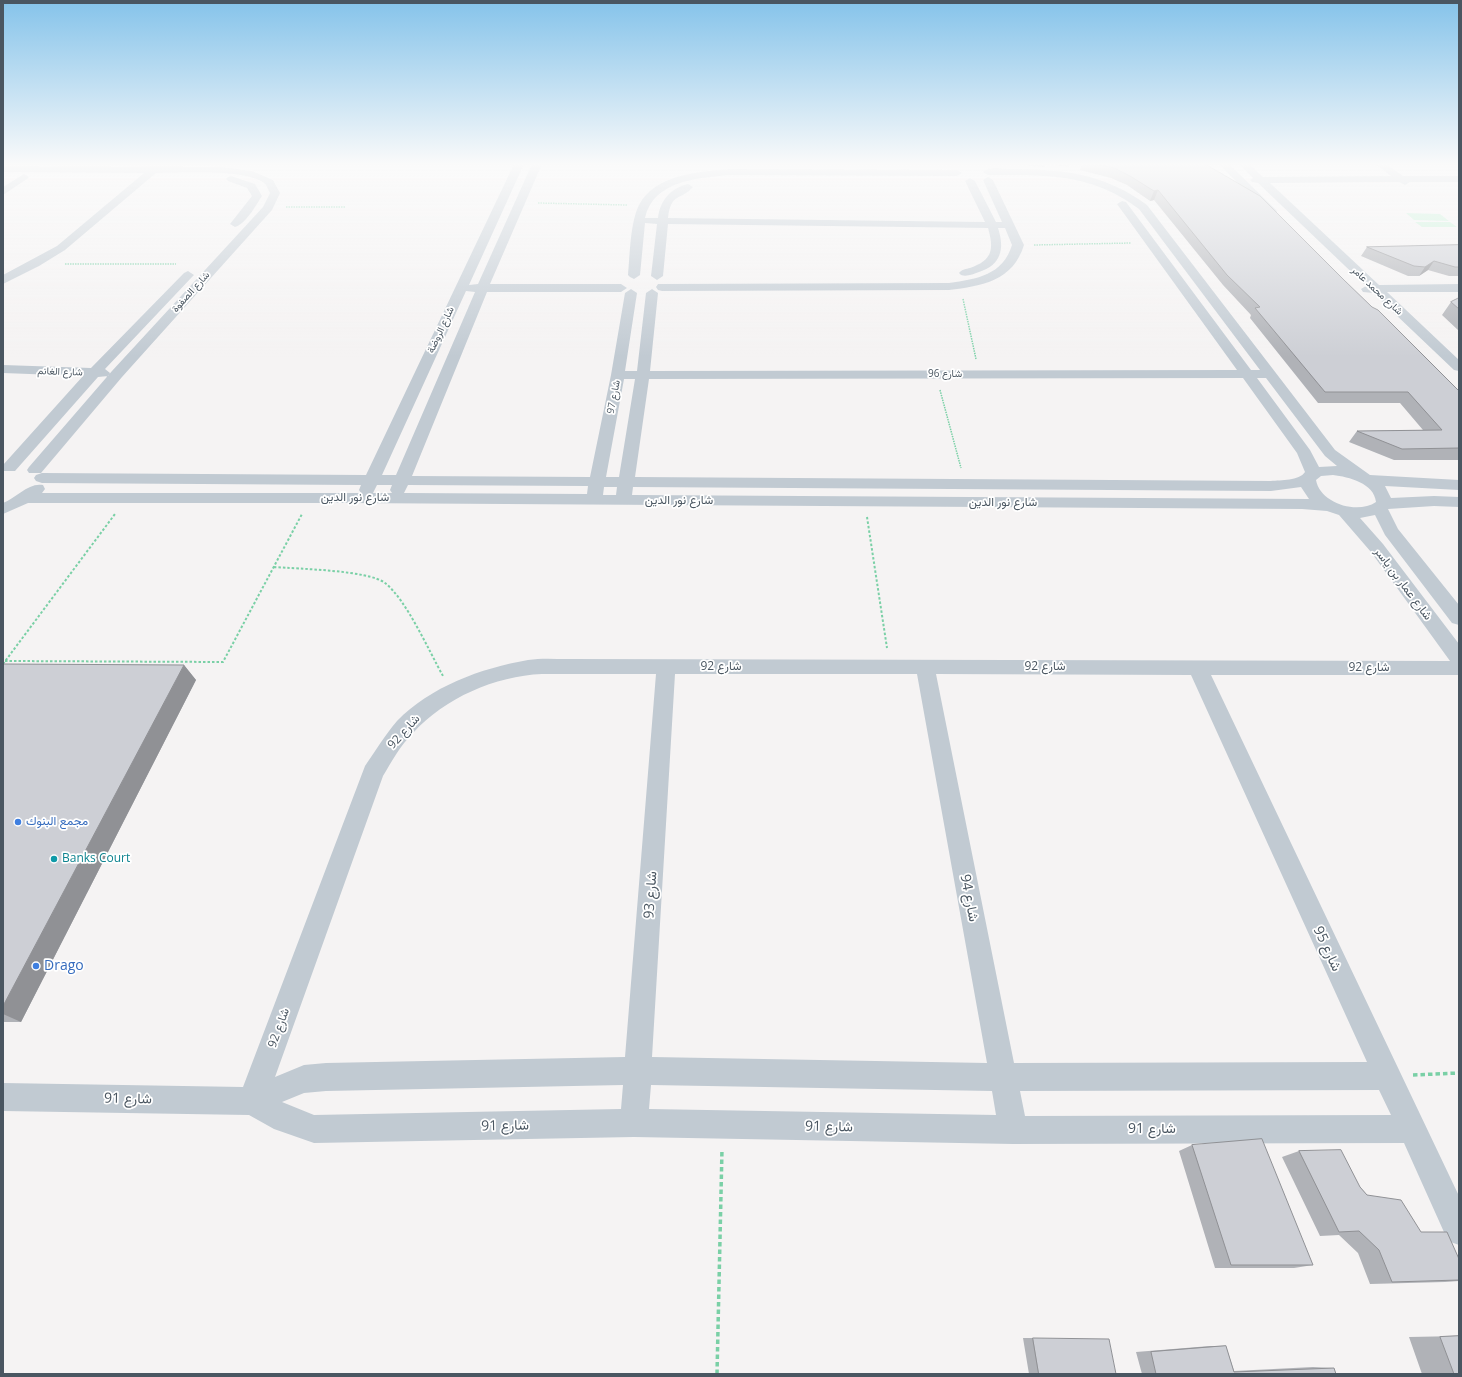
<!DOCTYPE html>
<html>
<head>
<meta charset="utf-8">
<style>
	body { margin:0 }
	#map { position:relative; width:1462px; height:1377px; overflow:hidden; background:#f5f3f3; font-family:"Open Sans",sans-serif }
	canvas { display:block }
	.frame { position:absolute; inset:0; border:4px solid #4a5661; pointer-events:none }
</style>
</head>
<body>
<div id="map">
<canvas width="1462" height="1377"></canvas>
<div class="frame"></div>
</div>
<script>
const ctx = document.querySelector('canvas').getContext('2d');
ctx.lineJoin = 'round';
function fill(path, color) { ctx.fillStyle = color; ctx.fill(path, 'evenodd'); }
function trace(path, color, width, dash) { ctx.strokeStyle = color; ctx.lineWidth = width; ctx.lineCap = dash ? 'butt' : 'round'; ctx.setLineDash(dash || []); ctx.stroke(path); }
function label(font, color, halo, rows, align = 'center') {
  ctx.font = font + ' "Open Sans",Vazirmatn,sans-serif'; ctx.lineWidth = 3.5; ctx.setLineDash([]); ctx.textBaseline = 'middle'; ctx.strokeStyle = halo; ctx.fillStyle = color; for (const [text, x, y, turn = 0] of rows) {
    ctx.save(); ctx.translate(x, y); ctx.rotate((+turn || 0) * Math.PI / 180); ctx.textAlign = isNaN(turn) ? turn : align; if (halo) ctx.strokeText(text, 0, 0); ctx.fillText(text, 0, 0); ctx.restore();
  }
}
const green = new Path2D(`
	M1406,213L1440,214L1449,221L1414,220Z
	M1415,222H1450L1457,227H1422Z`);
const pathFar2 = new Path2D(`
	M538,203L627,205
	M286,207H346
	M1034,245L1131,243
	M65,264H176
	M963,299L976,359
	M940,390L961,468`);
const pathFar1 = new Path2D(`
	M867,517L887,648
	M274,567C298,569 368,570 385,583C406,599 429,651 443,676
	M5,661L223,662L302,514
	M3,664L115,514`);
const path = new Path2D(`
	M1413,1075L1459,1073
	M717,1374L722,1149`);
const minor = new Path2D(`
	M514,164H524L469,285L478,284L532,164H542L490,284H621L627,288L621,292H487L412,476L590,477L611,375L625,293L631,289L637,293L625,371H637L646,293L652,289L658,293L650,371L1237,370L1117,204L1122,201L1126,202L1251,370H1260L1139,209C1091,173 1046,175 988,175L983,172C988,166 1002,169 1010,169C1061,169 1104,173 1147,205L1335,450L1370,475L1459,480V490L1385,486L1391,498L1434,496L1459,497V507L1434,506L1388,509L1398,529L1459,605V625L1452,623L1385,535L1375,515L1360,518L1383,544L1459,644V675H1211L1459,1196V1245L1448,1241L1404,1143L1013,1144L634,1137L314,1143L274,1129L249,1115L3,1111V1083L243,1087L365,766C376,750 385,735 397,721C430,687 481,668 528,660C541,658 554,659 567,659L1450,661L1371,552L1339,515L1327,511L1302,509L347,503H28L3,514V503C16,498 29,482 43,485L45,489L42,493H361L359,490L361,485L42,483L36,481L34,478L36,475L42,473L366,475ZM466,291L475,292L396,475H382ZM1243,378L1297,453L1305,472C1299,481 1281,480 1271,481L635,477L649,379ZM1257,378H1266L1325,456L1337,466L1319,467L1310,450ZM624,379H635L619,477H606ZM1333,475C1349,477 1374,483 1376,502C1357,515 1320,503 1316,480L1321,476ZM377,485H392L390,490L392,493H373ZM408,485L588,486L587,494L404,493ZM604,487H617L616,495H603ZM633,487L1271,491L1301,487L1309,499L632,495ZM542,674H656L625,1057L326,1063L304,1065L275,1077L383,776C392,761 400,746 413,733C445,698 495,676 542,674ZM675,674H917L987,1063L652,1057ZM936,674L1191,675L1367,1062L1014,1063ZM623,1085L621,1109L314,1115L282,1102L304,1093L326,1091ZM651,1085L992,1091L996,1115L649,1109ZM1379,1090L1391,1115L1025,1116L1020,1091Z
	M1219,164H1229L1276,210L1277,212L1276,214H1268Z
	M1239,164H1249L1263,177L1391,176L1375,164H1386L1403,176H1459V182H1410L1405,185L1399,182L1270,183L1379,285L1459,284V292H1387L1459,360V371L1454,370L1373,293L1363,292L1361,289L1366,286L1258,183L1252,182L1250,180L1253,178Z
	M3,166L220,167L252,171L273,180L280,193L272,210L122,377L41,473H29L27,470L29,467L112,371L263,207L270,193C269,191 267,187 266,185C251,168 178,173 156,173L65,250L39,266L3,284V275L57,246L144,173L3,172Z
	M729,169L957,170L962,173L957,176L729,175C697,178 653,181 645,218H658C660,200 671,188 688,184L693,187C681,201 671,192 668,218L985,222L965,181L970,178L975,181L996,222H1002L983,180L988,177L993,180L1024,245C1013,281 982,286 949,290L662,291L658,290L656,287L658,284L949,283C977,279 1003,275 1012,245L1005,228H998C1005,249 1001,265 979,272C973,274 967,277 961,275L959,273C962,269 966,269 970,268C993,260 994,249 988,228L668,224L663,276L657,280L651,276L657,224L645,223L640,275L634,279L630,277L628,275C630,255 630,223 639,205C655,174 699,172 729,169Z
	M24,174L29,177L27,179L3,195V187Z
	M231,176L255,184L262,196C256,205 246,224 235,227L230,224L252,196L247,188L228,181L226,179L228,177Z
	M188,271L194,275L192,277L105,369L110,373L108,376L98,377L15,471H3V465L83,376L3,373V365L91,368L184,273Z`);
const wall = new Path2D(`
	M1029,164H1046L1045,167L1030,166Z
	M1046,164H1070L1069,167Z
	M1082,164H1205L1344,280L1459,391V460H1394L1349,442L1357,431L1423,430L1400,403H1318L1250,318L1251,315L1223,285L1154,200L1150,201L1127,185L1111,178L1080,170Z
	M1459,245V276H1449L1428,270L1419,276H1408L1361,256L1367,247Z
	M1459,298V331L1442,315L1451,302Z
	M3,664L184,665L196,680L21,1022H3Z
	M1192,1145L1313,1265L1294,1268H1215L1179,1151Z
	M1299,1151L1360,1187L1367,1195L1459,1259V1281L1445,1282L1370,1284L1358,1253L1339,1235L1320,1236L1282,1157Z
	M1459,1336V1374H1422L1409,1337Z
	M1023,1338H1033L1116,1374H1029Z
	M1210,1346H1226L1234,1371L1313,1367L1334,1368L1336,1374H1142L1136,1352Z`);
const shadedWall = new Path2D(`
	M1158,190L1154,200L1150,201L1154,191Z
	M1434,261L1428,270L1419,276L1425,267Z
	M184,665L196,680L21,1022L3,1014V1006Z`);
const building = new Path2D(`
	M1096,164H1205L1260,196L1344,280L1372,307L1378,310L1459,391V448L1402,449L1357,431L1442,430L1408,392H1325L1255,308L1260,307L1227,275L1158,190L1154,191L1130,176L1114,168Z
	M1459,245V267H1455L1434,261L1425,267L1414,266L1367,247Z
	M1459,298V309L1451,302Z
	M3,664L184,665L3,1006Z
	M1262,1139L1313,1265H1231L1192,1145Z
	M1341,1150L1360,1187L1367,1195L1401,1200L1421,1232H1447L1459,1259V1280L1392,1282L1379,1250L1359,1231L1339,1232L1299,1151Z
	M1459,1336V1374H1454L1440,1337Z
	M1033,1338L1109,1339L1116,1374H1039Z
	M1226,1346L1234,1372L1334,1368L1336,1374H1156L1151,1352Z`);
const markers = [
	[18,822,4,"#3f7fe0"],
	[54,859,4,"#0f9aa8"],
	[36,966,4,"#3f7fe0"]
];
const farStreetnames = [
	["شارع محمد عامر",1377,291,43],
	["شارع الصفوة",191,292,-48],
	["شارع الروضة",441,330,-65],
	["شارع الغانم",60,372,2],
	["شارع 96",945,374],
	["شارع 97",614,397,-79]
];
const streetNames = [
	["شارع نور الدين",355,498],
	["شارع نور الدين",679,501],
	["شارع نور الدين",1003,503],
	["شارع عمار بن ياسر",1403,584,53],
	["شارع 92",721,667],
	["شارع 92",1045,667],
	["شارع 92",1369,668],
	["شارع 92",404,732,-48],
	["شارع 92",279,1028,-70]
];
const shopNames = [
	["مجمع البنوك",26,822]
];
const cultureNames = [
	["Banks Court",62,859]
];
const nearStreetnames = [
	["شارع 93",651,895,-86],
	["شارع 94",969,898,79],
	["شارع 95",1327,949,65],
	["شارع 91",128,1099,1],
	["شارع 91",505,1126,-1],
	["شارع 91",829,1127,1],
	["شارع 91",1152,1129]
];
const nearShopnames = [
	["Drago",44,966]
];
fill(green, '#c3f1d5');
trace(pathFar2, '#7ad0a6', 1.5, [1.5, 1]);
trace(pathFar1, '#7ad0a6', 2, [2.5, 2]);
trace(path, '#7ad0a6', 3.5, [4.5, 3]);
fill(minor, '#c1cad2');
fill(wall, '#b0b2b7');
fill(shadedWall, '#909195');
fill(building, '#cdcfd5');
trace(building, '#909195', 1);
const sky = ctx.createLinearGradient(0, 0, 0, 357);
sky.addColorStop(0, '#85c3ea');
sky.addColorStop(0.46, '#fafafa');
sky.addColorStop(1, '#fafafa00');
ctx.fillStyle = sky;
ctx.fillRect(0, 0, 1462, 357);
for (const [x, y, r, color] of markers) { const dot = new Path2D(); dot.arc(x, y, r, 0, 2 * Math.PI); ctx.fillStyle = color; ctx.fill(dot); trace(dot, '#fff', 1.5); }
label('10px', '#4a5661', '#fff', farStreetnames);
label('12px', '#4a5661', '#fff', streetNames);
label('12px', '#366cbe', '#fff', shopNames, 'left');
label('12px', '#0d838f', '#fff', cultureNames, 'left');
label('14px', '#4a5661', '#fff', nearStreetnames);
label('14px', '#366cbe', '#fff', nearShopnames, 'left');
</script>
</body>
</html>
